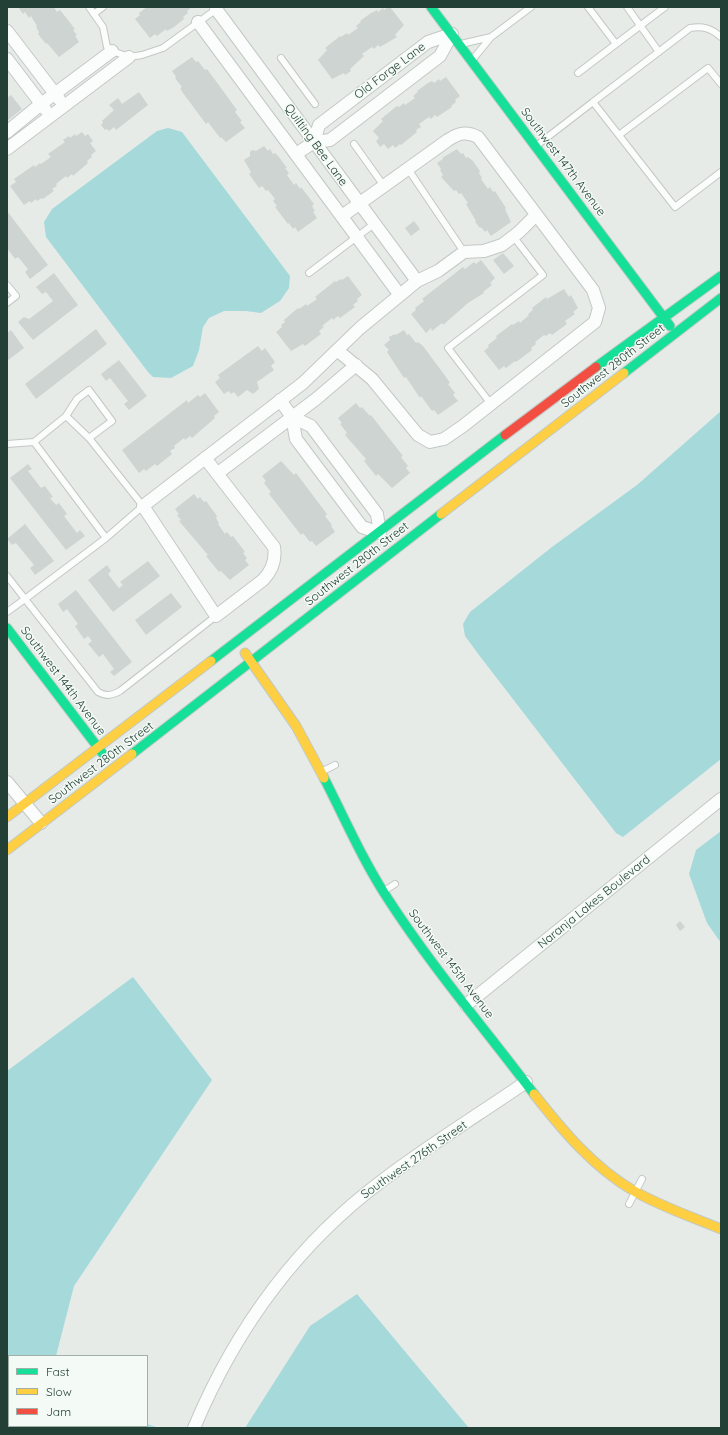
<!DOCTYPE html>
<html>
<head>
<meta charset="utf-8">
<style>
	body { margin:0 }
	#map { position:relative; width:728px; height:1435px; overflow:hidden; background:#e6ebe8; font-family:Quicksand,sans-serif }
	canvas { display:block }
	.frame { position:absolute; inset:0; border:8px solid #224035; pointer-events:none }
	.legend { position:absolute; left:8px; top:1355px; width:140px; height:72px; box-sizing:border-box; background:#f4faf6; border:1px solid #a0b0a9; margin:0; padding:5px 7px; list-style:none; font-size:12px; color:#224035 }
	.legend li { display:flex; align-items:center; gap:8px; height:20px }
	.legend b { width:20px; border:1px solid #a0b0a9 }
</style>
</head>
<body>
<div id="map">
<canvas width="728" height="1435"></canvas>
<div class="frame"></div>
<ul class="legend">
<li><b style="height:5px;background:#16e098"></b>Fast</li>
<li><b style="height:5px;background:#ffcf43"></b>Slow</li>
<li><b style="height:5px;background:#f24e42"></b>Jam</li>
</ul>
</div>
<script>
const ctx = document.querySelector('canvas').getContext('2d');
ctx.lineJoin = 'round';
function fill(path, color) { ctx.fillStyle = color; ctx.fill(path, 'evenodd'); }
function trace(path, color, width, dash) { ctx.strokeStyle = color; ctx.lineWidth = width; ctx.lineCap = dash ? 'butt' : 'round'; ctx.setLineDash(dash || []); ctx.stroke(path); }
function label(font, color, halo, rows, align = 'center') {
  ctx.font = font + ' Quicksand,sans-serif'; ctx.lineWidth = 3; ctx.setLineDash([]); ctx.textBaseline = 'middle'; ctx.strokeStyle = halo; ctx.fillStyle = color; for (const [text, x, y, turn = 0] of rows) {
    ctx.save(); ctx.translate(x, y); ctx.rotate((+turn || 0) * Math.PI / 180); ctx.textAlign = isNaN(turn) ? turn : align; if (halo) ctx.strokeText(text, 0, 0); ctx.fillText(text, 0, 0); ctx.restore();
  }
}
const water = new Path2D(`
	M168,128L182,132L290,276L289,288L280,301L261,313L246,311H224L209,318L203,327L199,350L193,366L171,378L153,377L148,372L46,237L44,222L52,209L157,131Z
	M721,411V759L623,837L616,833L479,655L465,636L463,624L470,612L552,547L637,485Z
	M721,831V943L707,923L689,874L696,850Z
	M133,977L212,1080L74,1286L56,1356H9V1399L7,1398V1071Z
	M357,1294L469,1428H245L310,1326Z
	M147,1424L159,1428H79L75,1426H147Z`);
const building = new Path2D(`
	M18,7H54L57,12L60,10L75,29L73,30L77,35L75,36L79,42L59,57L47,43L46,44L38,34L39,32L36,27L37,26L31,16L29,18L25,12L23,14Z
	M147,7H192L187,11L188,13L183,17L184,19L174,27L167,31L166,29L157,36L155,34L150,38L135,19L140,15L139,13Z
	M388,7H390L404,25L395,35L397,37L380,47L378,45L374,49L372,47L362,54L364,56L350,69L351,71L345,75L344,73L332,79L318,60L327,50L325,48L340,36L341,37L347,33L348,35L358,28L356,26L361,22L360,21L371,13L377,10L378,12L383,8L384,10Z
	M192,57L196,62L198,61L205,70L207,69L237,110L235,112L242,121L240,122L245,128L226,142L221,137L220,138L208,122L206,124L183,93L180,88L182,87L175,78L176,77L172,71Z
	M446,77L460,96L455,100L456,102L451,106L452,107L437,117L435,115L431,119L429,117L419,124L421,127L416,130L417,132L401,145L400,144L395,148L393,145L388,149L384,144L380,147L376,141L379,138L373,131L383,121L381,119L397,106L399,107L404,103L405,105L415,98L413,96L418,92L417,91L428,83L432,81L434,83L439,79L440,81Z
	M139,92L148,105L116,130L114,127L109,131L107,129L105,130L101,125L103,123L102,121L114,110L109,105L118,98L122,104Z
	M11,95L22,109L7,121V98Z
	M82,132L85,136L88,134L93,141L90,143L96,151L91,155L92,157L87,161L88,163L73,176L72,174L67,178L66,176L56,184L57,186L52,189L54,191L43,199L42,198L37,201L36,199L31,203L30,201L24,205L10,186L16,182L14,179L34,165L35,167L40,163L41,164L51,157L48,154L65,142L63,140L69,136L70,138L75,134L76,136Z
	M264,146L268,151L270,149L273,154L275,153L279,157L287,168H285L289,173L287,175L294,185L296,183L300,189L301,187L314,204L312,206L315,211L313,212L317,218L298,232L295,227L293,229L289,223L288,224L275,207L277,206L273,201L275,199L268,190L266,191L262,186L259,188L249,174L251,172L244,160L250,156V152L252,150L256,151Z
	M457,149L461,154L463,153L466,158L468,157L473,161L480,171L479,173L482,178L481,179L488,189L490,187L493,192L495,191L506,208L505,209L511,222L491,236L487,230L485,232L481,227L480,228L475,222L476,221L466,204L468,203L461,193L459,194L456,190L454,191L441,177L443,175L440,170L441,169L437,163L443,159L442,158Z
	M7,211L48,265L30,279L25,272L28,269L18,257L15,259L7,248Z
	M414,221L420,229L411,236L405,228Z
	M503,253L514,266L504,274L493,260Z
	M481,260L495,278L490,283L492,285L483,292L484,293L468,303L443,325L442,323L432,331L431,328L426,333L411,314L416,310L415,308L424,301L422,299L463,267L465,269L474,262L476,264Z
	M54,273L78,305L33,340L18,322L24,317L29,319L53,301L46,292L42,294L36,287Z
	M348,276L362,295L357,299L358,301L353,305L355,307L340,318L338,316L333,320L332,318L322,326L324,327L319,331L321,334L305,346L303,344L291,351L276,332L282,327L281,325L285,322L284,320L298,308L299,309L306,304L307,306L317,299L315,297L335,281L336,282L341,279L342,280Z
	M564,289L569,297L571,295L578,308L573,312L575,314L565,321L567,324L552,335L550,333L546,336L544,335L535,342L536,344L531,348L532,350L516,362L515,361L506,368L504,366L499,370L484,351L489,347L488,345L497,338L496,336L512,324L513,325L519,321L520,323L529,315L528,314L533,310L532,308L546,297L547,299Z
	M96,329L107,344L36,399L25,384Z
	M11,330L24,348L7,361V333Z
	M404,330L407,335L409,334L416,343L418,342L423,346L446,377L450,383L448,384L455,393L453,395L458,401L438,415L434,410L432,411L421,396L420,398L406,377L404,378L387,352L389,350L384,345L390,340L389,337L395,334L396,335Z
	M258,346L262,351L265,348L275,362L271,366L274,370L257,382L259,389L253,394L247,390L238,397L234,392L231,394L229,391L224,394L215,382L220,378L218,375Z
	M119,360L147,396L129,410L124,404L128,401L110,378L106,381L101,374Z
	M205,393L219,412L214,416L215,418L192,438L190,436L185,440L184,438L174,446L175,448L170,451L172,454L157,466L155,464L146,471L144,469L139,473L122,450L187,400L188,403L198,395L200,397Z
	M356,403L360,408L362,407L370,416L371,415L403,456L401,457L408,466L406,468L410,473L392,488L378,474L376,476L364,461L366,459L345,435L347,433L340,424L342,423L338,418Z
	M281,461L294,475L296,473L327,514L325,516L332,525L331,526L335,532L316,546L312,541L310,542L303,533L301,535L269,494L271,492L264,483L266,481L262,476Z
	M28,464L32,469L28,471L41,488L45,486L53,497L50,498L56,505L59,503L67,514L64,516L77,533L80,530L85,536L66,550L10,478Z
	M194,494L198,499L200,497L204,502L206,501L217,516L216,518L219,523L218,524L225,534L227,532L231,537L233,536L245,552L243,553L247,558L245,560L249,565L230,580L221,571L219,572L206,556L208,555L179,521L181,520L177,515L179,514L175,509Z
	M25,524L54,561L35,575L30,568L34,565L16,543L12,545L7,539Z
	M148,561L160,576L113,612L88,580L107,565L111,571L108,574L119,588L123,585L120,582Z
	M76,590L132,662L114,676L110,672L114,669L103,654L99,657L88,644L92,641L88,636L84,639L75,626L78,624L67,609L63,612L58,604Z
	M171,593L182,607L146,635L135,620Z
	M680,921L685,927L680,931L676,925Z`);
const lane = new Path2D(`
	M89,7L103,27L107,47L112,51L129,57L142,55L163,48L218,8
	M588,7L616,44L665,7
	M627,7L659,52
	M94,14L103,7
	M461,44L491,37
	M281,58L315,104
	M473,59L491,37L531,7
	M578,73L616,44
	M593,102L690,28C703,26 711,28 721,37
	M619,135L708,68L721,84
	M354,144L384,186
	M536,146L593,102L675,207L721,172
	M408,169L464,252
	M309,273L374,224
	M7,285L16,296L7,303
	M491,404L448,348L543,275L513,236
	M66,416L77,399L89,390L112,421L89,438
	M34,442L66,416L89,438L143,506L106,538L25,599L98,692C107,697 112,695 120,691L216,616
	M7,444L34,442L106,538
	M7,576L25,599L7,612
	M323,771L335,765
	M384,891L395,884
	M629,1204L642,1179`);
const street = new Path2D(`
	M216,9L417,281
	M198,22L399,294
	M7,31L59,99
	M7,59L45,109
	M7,132L41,104L112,51
	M314,142L319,125L428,42L452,34
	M7,149L129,57
	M296,154L314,142L330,140L440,56L452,34
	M337,350L372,379L418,435L430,442L444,439L463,426L595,322L599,308L593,290L478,137C466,131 459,133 448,140L342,216
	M280,400L292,417L296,439L362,527L380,533L377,514L311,426L292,417
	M205,458L274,547C276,560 272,571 263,580L216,616L143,506L303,383L360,328L417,281L438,271L464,252L484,251L502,245L519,232L536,215
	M218,473L316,399L356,365
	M7,782L41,823
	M466,1005L721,799
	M194,1428C235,1330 297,1244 383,1180C429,1145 478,1115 526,1082`);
const fast = new Path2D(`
	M431,7L670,326
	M596,367L721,276
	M624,373L721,298
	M7,628L106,758
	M211,661L505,435
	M132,754L441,514
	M324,778C345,819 363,861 388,899C432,967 485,1029 534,1094`);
const slow = new Path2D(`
	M441,514L624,373
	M245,653L296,726L324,778
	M7,817L211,661
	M7,850L132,754
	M534,1094C563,1131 593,1167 634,1191C662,1207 692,1217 721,1229`);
const jam = new Path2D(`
	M505,435L596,367`);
const streetNames = [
	["Old Forge Lane",390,71,-37],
	["Quilting Bee Lane",316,145,54],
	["Southwest 147th Avenue",563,162,53],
	["Southwest 280th Street",613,366,-38],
	["Southwest 280th Street",357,564,-38],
	["Southwest 144th Avenue",63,681,53],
	["Southwest 280th Street",101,763,-37],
	["Naranja Lakes Boulevard",594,902,-39],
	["Southwest 145th Avenue",451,964,53],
	["Southwest 276th Street",414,1160,-35]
];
fill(water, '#a5d9da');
fill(building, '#ced4d1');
trace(lane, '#c3c8c5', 8);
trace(street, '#c3c8c5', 14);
trace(fast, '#c1c9c5', 11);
trace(slow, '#c1c9c5', 11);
trace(jam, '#c1c9c5', 11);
trace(lane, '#fbfcfc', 6);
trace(street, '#fbfcfc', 12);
trace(fast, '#16e098', 9);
trace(slow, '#ffcf43', 9);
trace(jam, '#f24e42', 9);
label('12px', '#224035', '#f4faf6', streetNames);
</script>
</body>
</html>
